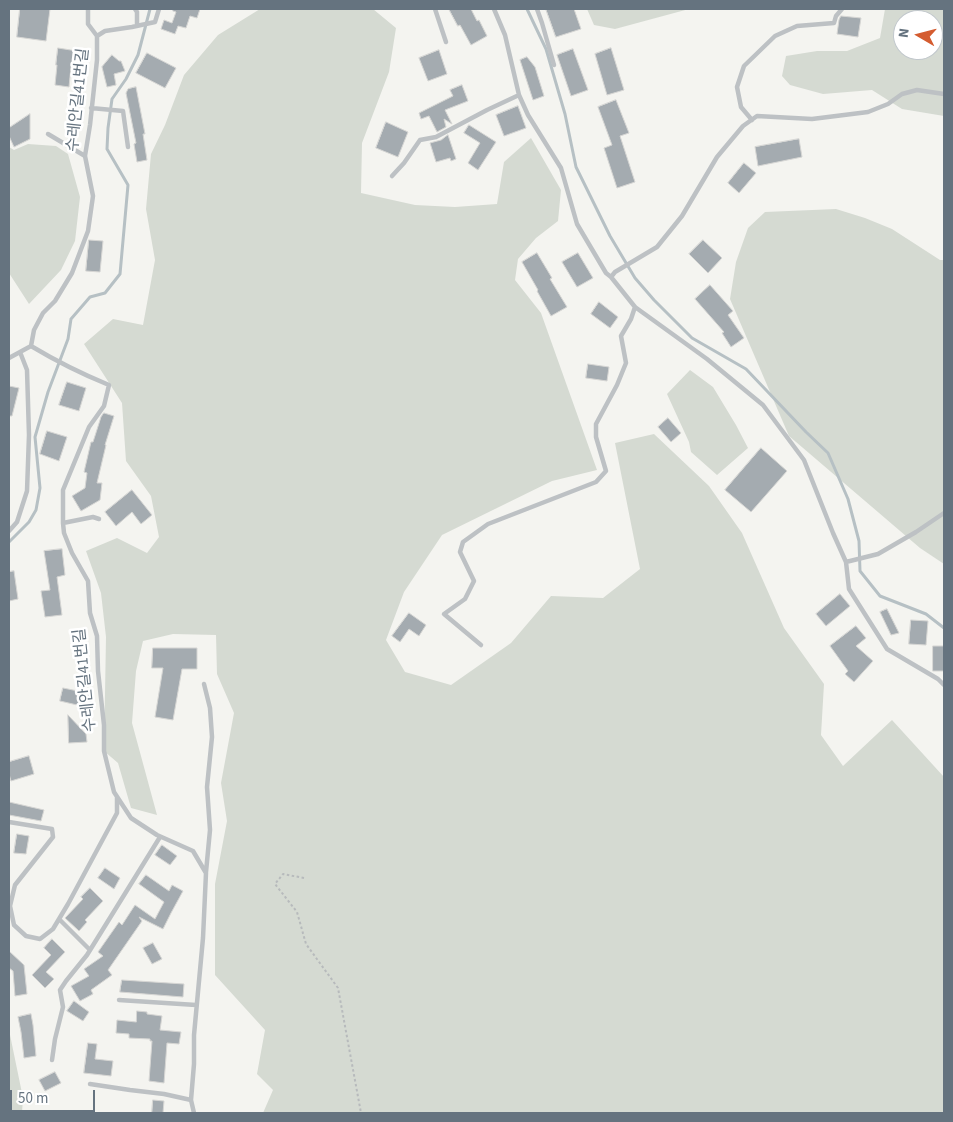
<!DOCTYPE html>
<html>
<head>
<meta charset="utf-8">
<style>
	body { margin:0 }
	#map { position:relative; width:953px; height:1122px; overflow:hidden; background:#f4f4f0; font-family:"Source Sans 3",sans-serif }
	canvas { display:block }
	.frame { position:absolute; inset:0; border:10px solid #65737f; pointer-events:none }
	.north { position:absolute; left:893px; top:10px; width:50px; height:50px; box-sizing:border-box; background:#fff; border:1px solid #c1c7cc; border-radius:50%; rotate:278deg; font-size:14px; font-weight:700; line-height:20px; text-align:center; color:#65737f }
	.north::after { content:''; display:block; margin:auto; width:18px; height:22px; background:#d45c30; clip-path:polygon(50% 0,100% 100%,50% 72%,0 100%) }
	.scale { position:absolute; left:10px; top:1090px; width:85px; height:22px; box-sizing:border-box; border:2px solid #65737f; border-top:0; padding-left:6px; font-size:15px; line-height:18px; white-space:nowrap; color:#65737f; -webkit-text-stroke:4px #fff; paint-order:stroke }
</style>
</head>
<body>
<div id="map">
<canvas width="953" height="1122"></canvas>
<div class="frame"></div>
<div class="north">N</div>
<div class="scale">50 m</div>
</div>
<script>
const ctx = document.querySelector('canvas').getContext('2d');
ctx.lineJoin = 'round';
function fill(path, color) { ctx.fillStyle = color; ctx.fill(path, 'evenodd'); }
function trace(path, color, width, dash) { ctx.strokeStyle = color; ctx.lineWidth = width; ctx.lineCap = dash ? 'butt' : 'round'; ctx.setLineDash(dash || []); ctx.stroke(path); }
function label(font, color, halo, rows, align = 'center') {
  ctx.font = font + ' "Source Sans 3","Noto Sans KR",sans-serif'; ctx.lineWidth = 5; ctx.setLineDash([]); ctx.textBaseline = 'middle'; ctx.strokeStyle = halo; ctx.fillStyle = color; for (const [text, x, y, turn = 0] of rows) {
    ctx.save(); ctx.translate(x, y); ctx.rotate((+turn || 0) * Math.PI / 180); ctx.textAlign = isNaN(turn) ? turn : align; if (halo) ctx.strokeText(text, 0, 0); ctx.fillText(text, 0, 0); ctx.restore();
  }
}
const green = new Path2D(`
	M260,9H373L396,28L389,72L362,143L361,193L415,205L455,207L497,204L504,162L531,138L561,190L558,221L536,238L518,259L515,280L541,313L597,470L552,481L442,535L404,592L386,640L405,672L451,685L511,643L551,596L603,598L640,569L615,443L654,434L709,486L742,533L784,628L824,684L821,735L843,766L892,720L944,777V1113H263L273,1090L257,1074L265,1030L215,975V884L227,821L221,783L234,713L217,674L216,635L173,634L143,641L136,671L132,723L157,815L131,808L118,763L104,751L106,637L101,593L86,551L117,538L147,553L159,537L151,496L126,461L122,403L84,344L113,319L143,325L155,260L146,209L151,154L165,125L184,75L218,35Z
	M587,9H689L615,29L594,25Z
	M885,9H944V116L902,109L872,90L823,94L790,85L782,76L786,56L817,51H847L880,38ZM903,20H933V50H903Z
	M28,144L56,146L68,154L80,197L75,241L61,270L29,304L9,273V147L14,150Z
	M836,209L865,218L892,229L940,260H944V564L920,548L789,436L730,299L736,262L748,228L765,212Z
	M690,370L713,387L736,425L748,448L717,475L691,452L689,442L667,394Z
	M9,1030L23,1098L22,1113H9Z`);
const stream = new Path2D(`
	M527,9L546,49L565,114L576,167L610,236L635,278L654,300L692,338L746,369L806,432L828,453L848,499L859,541L860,571L880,596L926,614L944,628
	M9,542L29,522L36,510L40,488L35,437L48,392L68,339L71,319L90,297L105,293L120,274L128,185L107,149L108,128L112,99L126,79L138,55L150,9`);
const building = new Path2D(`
	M20,9H50L46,41L17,37Z
	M173,9H200L197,18L190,16L186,28L178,26L175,34L161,29L164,20L172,23L176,12L173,11Z
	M449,9H471L477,21L479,20L487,36L471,45L460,25L458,26Z
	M546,9H574L581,29L556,37Z
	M841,16L861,18L858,37L837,34L839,20Z
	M58,48L77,51L74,68L71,67L69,87L55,85L57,65H56Z
	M611,48L624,90L607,95L595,54Z
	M573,49L588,90L571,96L557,55Z
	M439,50L447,74L428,81L419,58Z
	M147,53L176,68L165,88L136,73Z
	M112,55L119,61H121L125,71L114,74L116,85L107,87L102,67Z
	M527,57L535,67L544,96L533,100L520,60Z
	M462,85L468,101L445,110L452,124L444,119L446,127L437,132L429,116L421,119L419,113L453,96L450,90Z
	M136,87L145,134H143L147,160L137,162L134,144L136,143L126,93L128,89Z
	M616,100L629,133L620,136L635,182L617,188L604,148L612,145L598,107Z
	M518,106L526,128L504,136L496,115Z
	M30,114V139L14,147L9,136V128Z
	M386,122L408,132L398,157L376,148Z
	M469,125L496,142L478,170L468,163L480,143L464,133Z
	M448,135L456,159L451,161L450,158L436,162L430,143L441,140Z
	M799,139L802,157L758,166L755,147Z
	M744,163L756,173L739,193L728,183Z
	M89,240L103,241L100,272L86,271Z
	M703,240L722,258L708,273L689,254Z
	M537,253L552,278L550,279L567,307L551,316L537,291L538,290L522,262Z
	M578,253L593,278L577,287L562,262Z
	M710,285L733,311L728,315L744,338L731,347L722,333L724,332L695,299Z
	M599,302L618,317L610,328L591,314Z
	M588,364L609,367L607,381L586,378Z
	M67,382L86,388L79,411L59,405Z
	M9,386L19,388L12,416H9Z
	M104,413L114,416L105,445H106L97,483H102L100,500L81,511L72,496L85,488L87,473L84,472L91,442H93L101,417Z
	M668,418L681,433L671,442L658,427Z
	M47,431L67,437L59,461L40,454Z
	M761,448L787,471L751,512L725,490Z
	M132,490L152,515L141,524L132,512L116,526L105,512Z
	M62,549L65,575L57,577L62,615L45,617L41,591L50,590L44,551Z
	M14,571L18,599L9,601V572Z
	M840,594L850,606L826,626L816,614Z
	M887,609L899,633L891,635L880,612Z
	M409,613L426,625L419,636L409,629L400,642L392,636Z
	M911,620L928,621L926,645L909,644Z
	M856,626L866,638L856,646L873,661L854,682L845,674L848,671L830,646Z
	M933,646H944V671H933Z
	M153,648H197V669H182L173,720L155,717L163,668H152Z
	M63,688L93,694L90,708L60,701Z
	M68,715L86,734L87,742L69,743Z
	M29,756L34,774L11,781L9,774V762Z
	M9,802L44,810L41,821L9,815Z
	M17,834L29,836L26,854L14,853Z
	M162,845L177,856L170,865L155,855Z
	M105,868L120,878L114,889L98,878Z
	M146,875L169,891L172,885L183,891L171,913L163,929L139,917L142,921L108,970L112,975L91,990L93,994L80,1001L71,986L89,976L84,969L103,956L98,952L119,922L122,925L135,905L155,919L164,902L139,884Z
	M90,888L103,901L85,920L87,922L79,931L65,918L83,899L81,897Z
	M52,939L65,952L46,972L54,979L45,988L32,975L51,955L44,948Z
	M153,943L162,959L152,964L143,948Z
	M9,951L24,965L27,994L15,996L13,971L9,968Z
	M122,980L184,984L183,997L120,992Z
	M74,1001L89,1012L83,1021L67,1011Z
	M137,1011L147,1012V1014L162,1016L160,1030L181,1032L179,1044L167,1043L164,1083L149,1081L152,1041H150V1039L129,1038V1034L116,1033L117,1020L136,1022Z
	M31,1014L33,1025L36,1056L24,1058L21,1032L18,1017Z
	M88,1043L97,1044L95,1059L113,1061L111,1076L84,1073Z
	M55,1072L61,1083L45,1091L39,1080Z
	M153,1100L164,1101L163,1113H152Z`);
const path = new Path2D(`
	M304,878L283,874L275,884L297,912L306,944L338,988L361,1113`);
const lane = new Path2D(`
	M88,9V24L97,36
	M135,9L137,12V26
	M159,9L155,22L132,27L105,31L97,36V60L90,125L85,156L93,196L88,231L72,273L55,301L43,313L34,330L31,346C56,361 82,374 109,385L104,406L89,427L63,490V523L64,533L72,553L88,581L90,613L97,636L98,671L104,725V751L114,792L131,818L157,835L193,851L206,873L203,938L194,1035V1064L191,1100L194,1113
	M435,9L446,42
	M494,9L505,35L519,95L528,115L561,168L577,224L606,273L611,277L635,307L707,359L763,405L804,460L833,533L846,562L849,589L887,649L938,679L944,685
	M537,9L542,23L554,65
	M91,108L123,111L128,147
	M752,120L741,107L737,87L744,66L775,36L797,26L834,23L836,16L842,9
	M48,134L85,156
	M392,176L404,163L420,140L436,137L487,110L519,95
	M611,277L615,272L657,247L682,216L717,157L743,126L757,116L812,119L868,112L888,104L902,94L917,90L944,94
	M9,358L31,346
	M63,523L93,517L99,519
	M9,531L17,522L27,491L29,435L27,370L20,352
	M846,562L878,554L916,532L944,513
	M481,645L444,614L465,599L474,581L460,552L463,542L488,524L596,482L606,471L596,437V424L617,385L626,363L621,336L631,319L635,307
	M204,684L210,708L212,737L207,787L210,830L206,872
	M9,822L52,829L53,837L15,885L10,906L14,925L26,936L40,939L53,929L68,904L117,813V797
	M59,919L90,950
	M119,1000L196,1005
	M52,1060L55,1039L63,1007L60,990L66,981L87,955L160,837
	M90,1084L130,1090L164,1094L191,1100`);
const streetNames = [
	["수레안길41번길",79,100,-84],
	["수레안길41번길",86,680,-96]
];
fill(green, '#d5dad2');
trace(stream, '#b6c0c4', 3);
fill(building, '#a4abb0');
trace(building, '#d5d5d3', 1);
trace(path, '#b7babc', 2, [2.5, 2.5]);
trace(lane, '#bdc1c4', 4.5);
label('16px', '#65737f', '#fff', streetNames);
</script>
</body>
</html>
